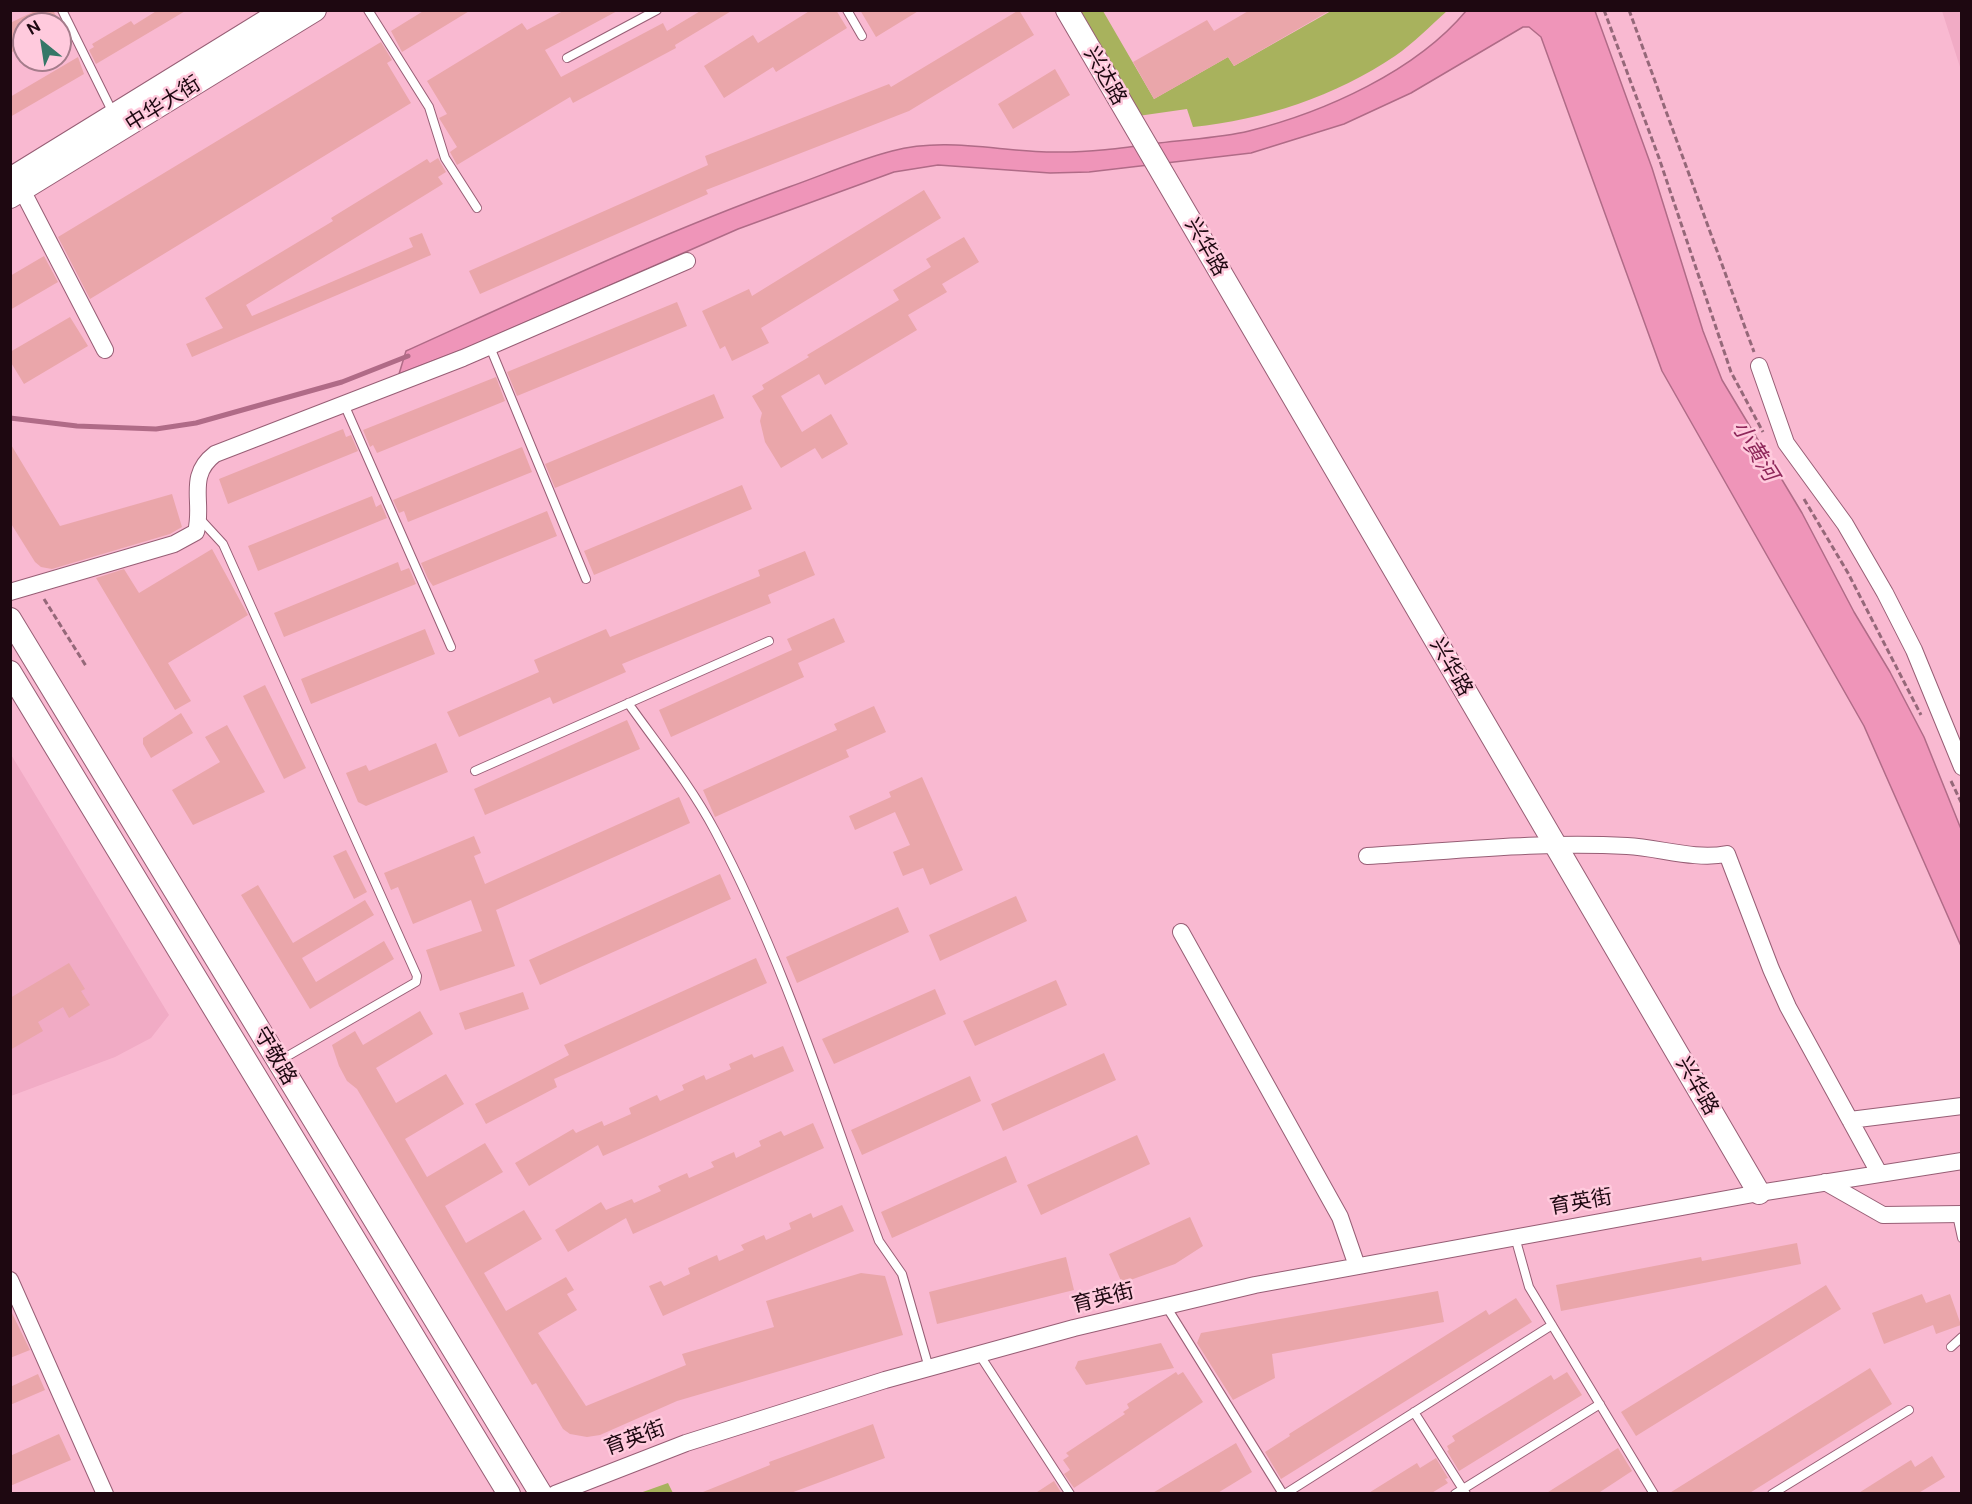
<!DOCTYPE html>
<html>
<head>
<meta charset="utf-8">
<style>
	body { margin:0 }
	#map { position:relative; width:1972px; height:1504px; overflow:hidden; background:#f9b9d1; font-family:"Public Sans",sans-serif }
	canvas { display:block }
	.frame { position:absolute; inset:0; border:12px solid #1e0811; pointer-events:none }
	.north { position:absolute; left:12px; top:12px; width:60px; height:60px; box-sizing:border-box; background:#ffcadd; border:2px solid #a57c8b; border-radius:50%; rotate:330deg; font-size:16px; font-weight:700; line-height:24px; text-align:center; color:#1e0811 }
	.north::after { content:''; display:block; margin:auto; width:21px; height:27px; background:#367767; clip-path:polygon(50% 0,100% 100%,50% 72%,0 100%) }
</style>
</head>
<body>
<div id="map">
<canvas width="1972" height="1504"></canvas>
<div class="frame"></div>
<div class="north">N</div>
</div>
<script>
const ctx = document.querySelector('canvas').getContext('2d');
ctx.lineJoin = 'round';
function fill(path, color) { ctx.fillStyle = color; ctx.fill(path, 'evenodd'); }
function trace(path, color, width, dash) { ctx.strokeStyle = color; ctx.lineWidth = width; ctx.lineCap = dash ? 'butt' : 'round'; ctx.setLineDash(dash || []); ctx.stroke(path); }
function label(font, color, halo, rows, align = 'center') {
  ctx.font = font + ' "Public Sans","Noto Sans SC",sans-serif'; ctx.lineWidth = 5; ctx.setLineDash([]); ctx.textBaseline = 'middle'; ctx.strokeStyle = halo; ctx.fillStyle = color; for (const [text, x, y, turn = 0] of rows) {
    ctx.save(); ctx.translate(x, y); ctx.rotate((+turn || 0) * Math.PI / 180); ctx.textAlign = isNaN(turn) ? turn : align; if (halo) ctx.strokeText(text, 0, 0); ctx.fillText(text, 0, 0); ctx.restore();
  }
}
const built = new Path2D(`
	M1942,11H1961V70Z
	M10,753L169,1015L151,1038L115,1057L11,1096Z`);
const green = new Path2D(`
	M1077,11H1103L1154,99L1228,57L1234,66L1331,11H1447C1430,26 1414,43 1395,56C1336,96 1263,120 1193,127L1187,109L1138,116Z
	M668,1483L673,1493H640Z`);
const water = new Path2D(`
	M1466,11H1595L1652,168L1703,331L1722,380L1802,513L1854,612L1890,672L1924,737L1961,829V946L1864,726L1662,371L1541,37L1529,27H1523L1411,93L1344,124L1251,153L1089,172L1050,173L938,165L894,172L738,229L467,348L399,374L406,351C532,294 659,234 789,187C823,175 857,160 892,151C944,137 997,151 1051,152C1087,153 1123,148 1159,143C1189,139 1220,138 1249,131C1325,112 1416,71 1466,11Z`);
const stream = new Path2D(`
	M10,418L77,426L156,429L196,423L342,382L408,356`);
const building = new Path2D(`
	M37,10H53L60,24H24V46L10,53V23Z
	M158,10H187L96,64L89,50L94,47L92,44L131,21L134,25Z
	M425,10H471L402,52L391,31Z
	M565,10H619L545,50L561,77L663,23L667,31L702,10H733L675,45L676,48L573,103L570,97L457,165L450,152L457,147L439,118L447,114L427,81L522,23L527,30Z
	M811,10H836L847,28L776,72L773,67L724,98L704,66L753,35L758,43Z
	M860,10H920L876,37Z
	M1019,10L1034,35L909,111L706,190L708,194L480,294L469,271L708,165L705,156L889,84L891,87Z
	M1250,10H1331L1234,66L1228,57L1154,99L1133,62L1207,20L1214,31Z
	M381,42L392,60L387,63L411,103L90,299L58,237Z
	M78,57L84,74L10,117V97Z
	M1055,69L1070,95L1013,129L998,104Z
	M438,158L446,172L438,177L443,184L246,305L252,316L413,247L409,238L422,233L431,255L192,357L186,344L223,328L205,298L333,221L331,218L427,159L430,163Z
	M924,190L941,218L761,328L769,343L732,361L725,346L720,349L702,311L749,289L752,296Z
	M964,237L979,262L942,284L947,292L908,315L917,330L825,385L819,374L781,396L802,432L831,414L848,444L822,459L815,448L781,468L765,442L760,421L762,413L752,396L764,389L762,385L809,357L807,355L899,300L893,290L931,267L926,259Z
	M44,256L58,282L10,310V276Z
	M677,302L687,326L517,396L507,372Z
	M70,317L88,346L24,384L10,361V352Z
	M496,377L505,401L377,453L373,445L370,447L363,430Z
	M714,394L724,418L555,488L545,464Z
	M343,429L346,437L351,435L358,451L228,504L219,479Z
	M10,443L60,526L172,494L182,527L170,534L52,569L41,567L35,562L10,522Z
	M522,447L532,472L408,522L404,511L399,513L393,500Z
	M742,485L752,509L594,575L584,551Z
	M372,496L376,507L381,504L387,518L258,571L248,546Z
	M547,511L557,536L433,586L428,579L421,563Z
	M212,549L248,615L168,663L191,701L175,710L96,578L124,569L139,593Z
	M805,551L815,575L768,595L771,603L622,664L626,672L553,704L550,697L459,737L447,712L539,672L534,660L606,629L610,637L760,576L758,570Z
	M398,562L401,571L409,568L416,584L284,637L274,613Z
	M834,618L845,642L798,663L804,677L671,737L659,710L792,650L787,639Z
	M425,629L435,654L311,704L301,679Z
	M265,685L306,768L284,779L243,696Z
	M874,706L886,732L846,750L849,757L715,817L703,790L837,730L834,724Z
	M181,713L193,733L151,758L143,744V738Z
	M627,720L640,749L485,815L474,789Z
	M227,725L265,792L193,825L172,790L220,762L205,737Z
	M436,743L448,772L366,806L358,802L346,773L366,765L369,771Z
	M922,777L963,870L930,885L923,868L903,876L893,852L910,845L895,812L855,830L849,816L891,797L889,792Z
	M679,797L690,823L496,910L515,966L440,991L426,950L482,931L471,900L413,924L398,887L391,890L384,873L474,836L481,853L474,856L485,884Z
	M346,850L367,892L354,899L333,856Z
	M720,874L731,899L540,985L529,960Z
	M258,885L293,943L365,900L374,915L302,958L316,982L384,941L394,959L310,1009L241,895Z
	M1016,896L1027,921L940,961L929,935Z
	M898,907L909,932L797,983L786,957Z
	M756,958L767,983L554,1079L557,1087L486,1124L475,1104L569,1055L564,1045Z
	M69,963L85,989L81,991L90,1005L69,1018L63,1007L38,1022L43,1031L10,1050V998Z
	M1056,980L1067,1005L975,1046L963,1021Z
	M935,989L946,1014L834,1064L822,1039Z
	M523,992L529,1009L465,1030L459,1013Z
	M420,1011L433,1034L376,1068L396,1103L446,1074L464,1104L405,1139L427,1177L485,1143L503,1172L445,1206L466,1243L524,1210L542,1239L484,1273L506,1311L566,1277L574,1290L567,1294L577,1310L538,1333L586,1406L686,1365L682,1354L774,1327L766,1301L861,1273L885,1276L903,1335L677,1401L600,1435L587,1437L570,1434L563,1429L536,1383L532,1385L357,1089L347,1081L339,1066L332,1045L355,1031L363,1045Z
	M783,1046L794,1071L603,1156L598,1145L529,1186L515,1163L573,1129L576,1133L602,1121L604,1126L631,1114L629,1108L657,1095L660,1101L684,1090L682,1085L704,1075L706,1080L731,1069L729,1064L752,1054L754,1058Z
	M1104,1053L1116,1080L1003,1131L991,1104Z
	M970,1076L981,1101L862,1155L851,1130Z
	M813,1123L824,1148L633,1234L626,1218L568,1252L555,1230L601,1202L606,1210L632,1199L634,1203L661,1191L658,1186L687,1173L689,1178L714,1167L711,1162L734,1152L736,1158L761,1146L759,1141L781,1131L784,1136Z
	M1137,1135L1150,1164L1041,1215L1027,1185Z
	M1006,1156L1017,1182L892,1238L881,1212Z
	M842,1205L854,1231L663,1316L649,1286L661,1281L664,1286L690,1274L688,1268L717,1255L719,1261L744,1250L741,1245L764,1235L766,1240L791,1229L789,1223L811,1213L813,1218Z
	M1190,1217L1203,1246L1175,1264L1122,1283L1109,1254Z
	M1797,1243L1801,1264L1561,1311L1556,1285L1701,1257L1702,1261Z
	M1066,1257L1074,1290L937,1324L929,1292Z
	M1826,1285L1841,1309L1636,1436L1621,1412Z
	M1438,1291L1444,1322L1272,1354L1275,1378L1233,1400L1197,1343L1201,1333Z
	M1922,1294L1926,1303L1950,1294L1961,1325L1936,1334L1933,1325L1884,1344L1872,1313Z
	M1516,1298L1532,1322L1281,1479L1265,1452L1290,1436L1289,1434L1486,1310L1489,1315Z
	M10,1309L30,1350L10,1358Z
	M1161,1343L1174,1368L1086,1385L1075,1368L1078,1361Z
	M1870,1368L1892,1404L1748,1494H1668Z
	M1176,1372L1178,1375L1183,1372L1203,1402L1074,1488L1064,1474L1070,1470L1063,1460L1069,1456L1066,1453L1125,1414L1123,1412L1129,1408L1127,1404Z
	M1567,1372L1582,1395L1459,1471L1447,1451L1449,1450L1447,1446L1455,1441L1452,1436L1551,1375L1554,1380Z
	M38,1374L45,1390L10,1405V1387Z
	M873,1424L885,1458L788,1494H698L770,1465L769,1462Z
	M59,1434L71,1460L10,1486V1456Z
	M1236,1443L1252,1472L1216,1494H1151Z
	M1618,1448L1632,1471L1597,1494H1545Z
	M1932,1456L1945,1477L1917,1494H1857L1911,1460L1915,1467Z
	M1436,1458L1448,1478L1445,1479L1448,1483L1430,1494H1367L1417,1463L1420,1468Z
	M1054,1481L1062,1494H1034Z`);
const path = new Path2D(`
	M1604,10L1659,158L1731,372L1763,432
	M1629,10L1754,352
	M1804,499L1848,573L1921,715
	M44,599L86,666
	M1951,781L1962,804`);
const lane = new Path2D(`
	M62,10L114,115
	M368,10L429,107L445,158L477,208
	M847,10L862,36
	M567,58L657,10
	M490,347L586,579
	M344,404L451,647
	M200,519L223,544L417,976L416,982L279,1061
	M628,703C658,745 691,786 715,831C784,961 828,1103 879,1241L902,1274L929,1368
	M475,771L769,641
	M1957,1215L1962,1238
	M1515,1237L1529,1287L1654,1494
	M1166,1306L1283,1494
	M1951,1347L1962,1337
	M979,1354L1070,1494
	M1414,1412L1466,1494
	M1285,1494L1552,1325
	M1455,1494L1600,1404
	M1772,1494L1909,1410`);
const street = new Path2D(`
	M22,190L105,350
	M1759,366L1786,443L1845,524L1885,593L1914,650L1962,767
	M10,592L174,544L196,532C204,502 186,476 215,454L463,358L687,261
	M1367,856C1453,851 1541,841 1627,846C1661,848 1694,860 1727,854L1771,969L1788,1007L1879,1173
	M1181,932L1340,1217L1357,1266
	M1850,1120L1962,1106
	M1825,1182L1883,1215L1962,1214
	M10,1280L105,1494
	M555,1494L686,1443L885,1380L1074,1328L1255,1285L1759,1193L1962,1161`);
const secondary = new Path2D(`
	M1067,10L1759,1193
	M10,179L284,10
	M10,197L315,10
	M10,619L541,1494
	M10,672L509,1494`);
const streetNames = [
	["兴达路",1105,76,60],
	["中华大街",163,104,-32],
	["兴华路",1206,247,60],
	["兴华路",1451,667,60],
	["守敬路",275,1056,59],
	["兴华路",1697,1086,60],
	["育英街",1581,1202,-10],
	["育英街",1103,1298,-14],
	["育英街",635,1438,-20]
];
const waterNames = [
	["小黄河",1755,451,58]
];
fill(built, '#f1abc5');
fill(green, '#a8b25d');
fill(water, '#ef95b9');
trace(water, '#b06b87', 1.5);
trace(stream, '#b06b87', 5);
fill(building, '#eaa6aa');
trace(lane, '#975e75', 10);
trace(street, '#975e75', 18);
trace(secondary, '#975e75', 24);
trace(path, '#956879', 3, [6, 3]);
trace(lane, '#fff', 8);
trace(street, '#fff', 16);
trace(secondary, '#fff', 22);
label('21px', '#1e0811', '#ffcadd', streetNames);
label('italic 22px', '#8e275a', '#ffcadd', waterNames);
</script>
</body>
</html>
